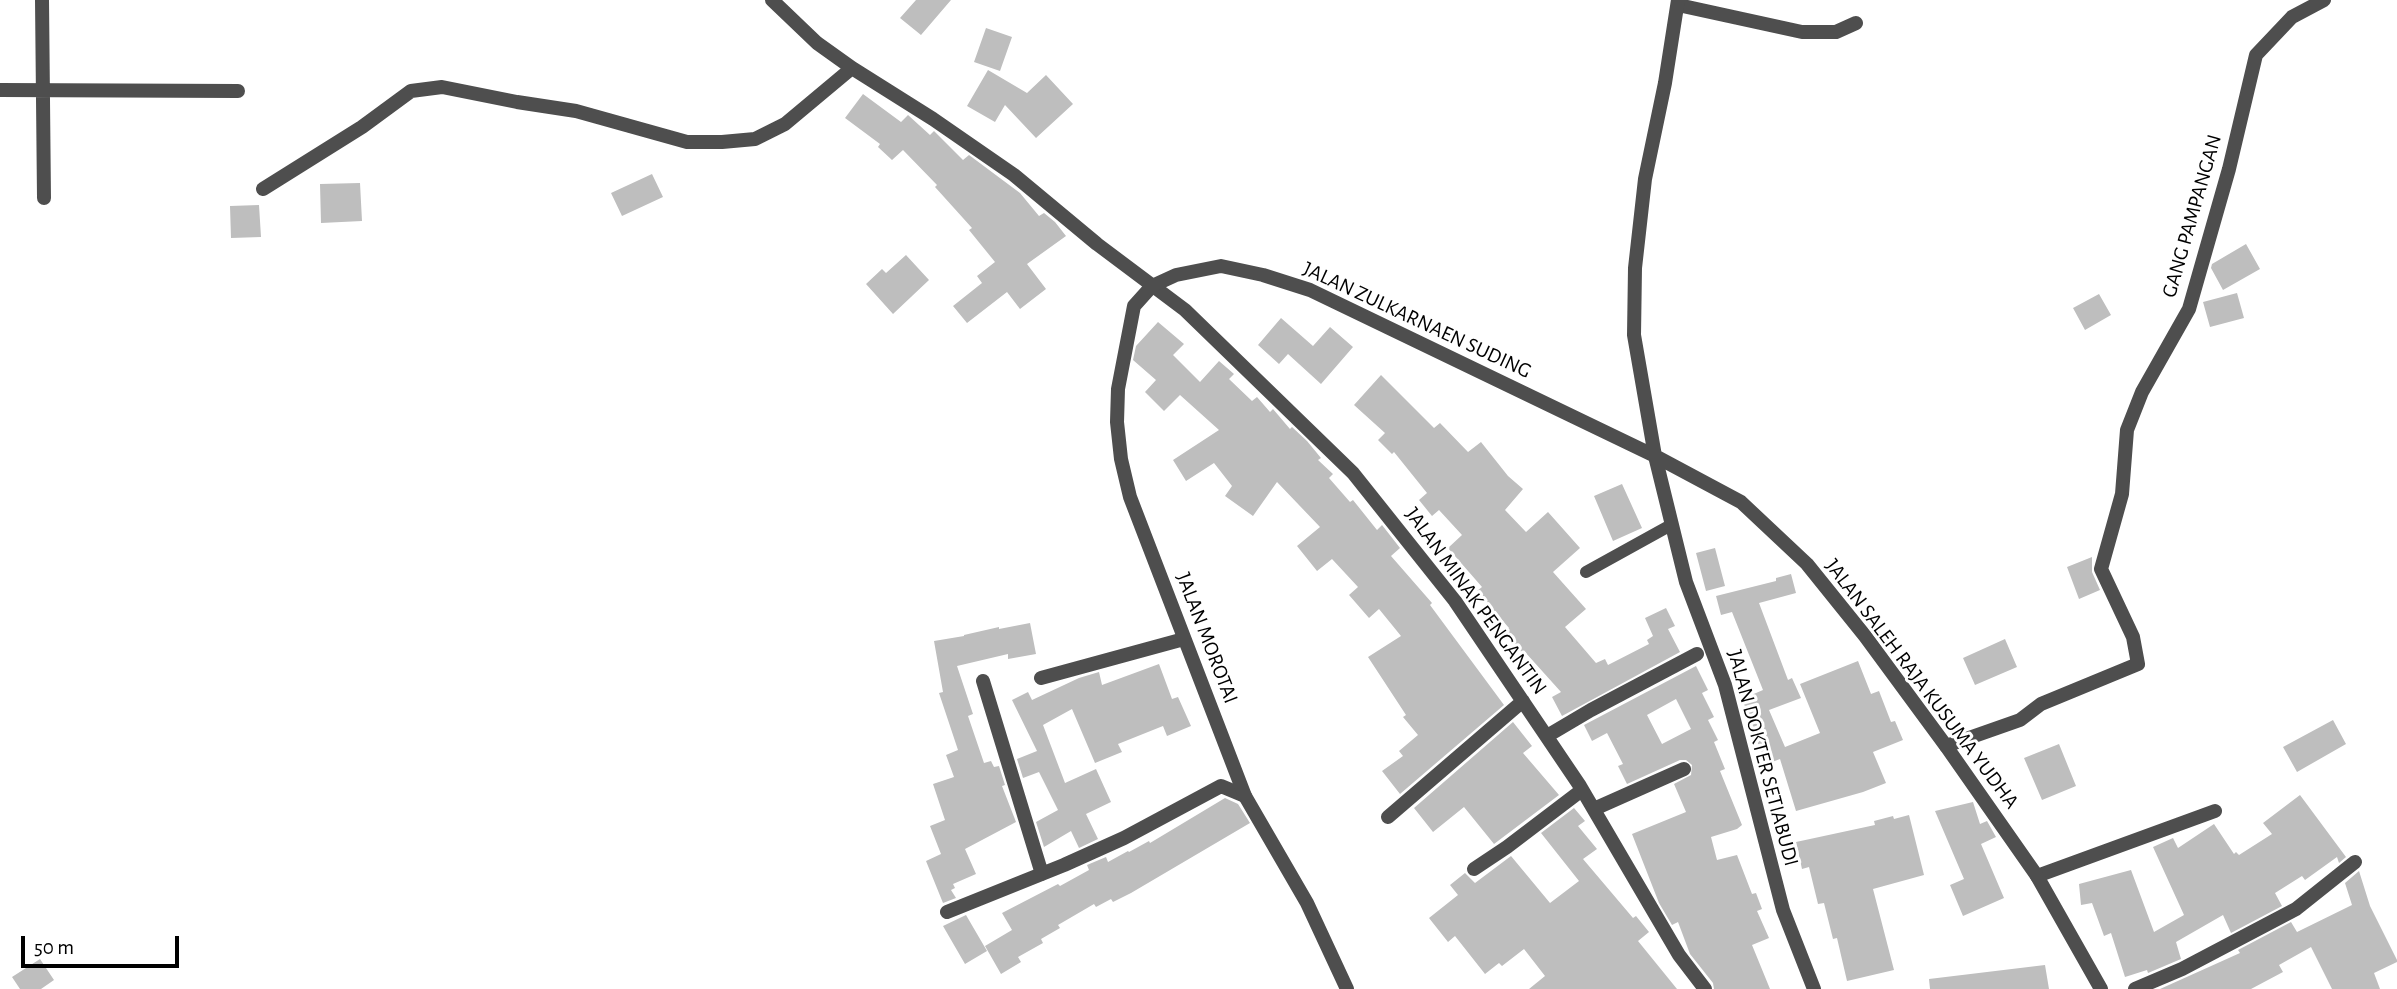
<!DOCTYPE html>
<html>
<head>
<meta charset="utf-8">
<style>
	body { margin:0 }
	#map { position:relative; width:2397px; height:989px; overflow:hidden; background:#fff; font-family:"Alegreya Sans",sans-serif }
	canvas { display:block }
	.scale { position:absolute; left:21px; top:936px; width:158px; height:32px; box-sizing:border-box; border:4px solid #000; border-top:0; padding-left:9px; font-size:21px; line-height:24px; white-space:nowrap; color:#000; -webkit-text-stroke:5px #fff; paint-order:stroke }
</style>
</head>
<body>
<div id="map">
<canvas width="2397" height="989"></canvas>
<div class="scale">50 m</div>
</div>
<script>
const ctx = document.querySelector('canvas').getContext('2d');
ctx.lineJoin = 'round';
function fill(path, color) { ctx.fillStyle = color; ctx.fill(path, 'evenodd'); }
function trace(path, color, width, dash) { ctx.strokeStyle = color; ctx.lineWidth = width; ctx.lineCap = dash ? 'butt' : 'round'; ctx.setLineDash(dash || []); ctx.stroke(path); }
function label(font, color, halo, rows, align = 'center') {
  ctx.font = font + ' "Alegreya Sans",sans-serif'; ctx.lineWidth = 6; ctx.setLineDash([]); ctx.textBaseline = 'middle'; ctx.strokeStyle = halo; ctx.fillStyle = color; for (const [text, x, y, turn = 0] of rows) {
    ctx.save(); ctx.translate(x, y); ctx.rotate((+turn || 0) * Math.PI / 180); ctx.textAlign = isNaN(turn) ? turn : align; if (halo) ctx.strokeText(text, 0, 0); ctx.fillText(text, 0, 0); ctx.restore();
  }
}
const building = new Path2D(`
	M916,0H951L921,35L900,18Z
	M986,28L1012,37L1000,71L974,62Z
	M988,70L1027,93L1046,75L1073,104L1036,138L1005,105L995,122L967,106Z
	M863,94L901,122L908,115L930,135L934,131L963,160L969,155L1020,193L1039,216L1044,213L1055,222L1066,236L1027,264L1046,289L1020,309L1007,292L967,323L953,306L982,283L977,276L995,262L969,230L972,228L935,187L937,185L903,150L892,160L878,147L880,144L845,118Z
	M652,174L663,197L622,216L611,193Z
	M360,183L362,221L321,223L320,184Z
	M259,205L261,237L231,238L230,206Z
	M2246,244L2260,269L2223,290L2211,268L2212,264Z
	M906,255L929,280L893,314L866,284L882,269L886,273Z
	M2237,293L2244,318L2210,327L2203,302Z
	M2099,294L2111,315L2085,330L2073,308Z
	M1281,318L1313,346L1330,327L1353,347L1321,384L1288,354L1279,364L1258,345Z
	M1158,322L1184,344L1173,355L1200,382L1219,361L1234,374L1229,379L1252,401L1257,397L1270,412L1273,409L1290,429L1292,427L1307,441L1321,458L1318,460L1333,474L1329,478L1350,502L1353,500L1377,530L1382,525L1400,548L1391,556L1432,603L1430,605L1504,705L1400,794L1382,771L1403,756L1399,751L1418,735L1403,717L1406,715L1368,657L1401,636L1379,609L1369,618L1349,595L1358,587L1332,559L1317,571L1297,546L1320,527L1277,482L1253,516L1225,496L1232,486L1214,463L1186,481L1173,460L1219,430L1180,395L1164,411L1145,392L1156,380L1133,360L1136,346Z
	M1381,375L1434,428L1440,423L1468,452L1481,442L1508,476L1523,489L1505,510L1526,532L1548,512L1580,548L1553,572L1586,609L1565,627L1596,663L1605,659L1608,665L1649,644L1647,640L1653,636L1645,618L1666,608L1675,626L1668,629L1680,652L1562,716L1552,697L1561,692L1525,652L1523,654L1504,632L1509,628L1477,591L1482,587L1448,548L1462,535L1439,510L1432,516L1419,500L1427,493L1394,452L1392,454L1378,440L1385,433L1354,405Z
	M1622,484L1642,528L1613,541L1594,496Z
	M1715,548L1725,586L1706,591L1696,553Z
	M2092,557V572L2100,590L2079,599L2067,567Z
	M1791,574L1796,593L1759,603L1788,680L1792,678L1801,698L1769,710L1785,747L1820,733L1800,684L1858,661L1871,694L1879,691L1891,722L1895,721L1903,740L1873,752L1886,783L1863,792L1796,811L1780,759L1767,764L1755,737L1757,736L1742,699L1763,690L1732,612L1721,615L1716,596L1776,581V578Z
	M1030,623L1036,654L1008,659V654L957,666L973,714L968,716L984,763L991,761L994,767L999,766L1005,785L1002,786L1016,822L965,849L976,874L953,884L955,888L951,890L956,898L943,903L926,861L941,854L930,826L945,820L933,784L954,777L946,755L958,750L939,693L943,692L934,641L964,636V635L999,627V629Z
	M2005,639L2017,667L1975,685L1963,658Z
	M1159,664L1172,699L1178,697L1191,726L1167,736L1163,726L1118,744L1122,752L1095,763L1072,709L1043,725L1065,783L1096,769L1111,802L1086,814L1098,839L1079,848L1071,831L1044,847L1036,822L1058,810L1039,772L1023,778L1017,759L1037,751L1012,700L1028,692L1032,700L1079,678L1099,672L1102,685Z
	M1696,666L1708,690L1702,693L1714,717L1708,720L1718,740L1714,742L1725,769L1720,771L1742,825L1737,829L1711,837L1717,860L1737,855L1752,894L1756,893L1762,909L1757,911L1769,938L1752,945L1770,989H1714L1713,983L1690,954L1678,922L1672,925L1659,903L1632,834L1686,812L1674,784L1691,775L1692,765L1686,760H1680L1627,784L1618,766L1623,764L1607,733L1592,741L1584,725ZM1676,699L1691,729L1662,744L1647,715Z
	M2333,720L2346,744L2297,772L2283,747Z
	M1513,722L1532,746L1523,753L1559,795L1494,844L1464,807L1433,832L1414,808Z
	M2059,744L2076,786L2042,800L2024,758Z
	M2300,795L2346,857L2339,863L2337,857L2305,880L2302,876L2275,893L2282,906L2231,933L2223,915L2176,942L2181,959L2148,973L2147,970L2125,977L2111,933L2104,936L2092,903L2081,905L2079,884L2131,870L2154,932L2184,915L2153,847L2173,838L2178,848L2214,824L2234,854L2236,852L2239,855L2272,834L2263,823Z
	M1225,798L1238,804L1250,823L1131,893L1113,902L1111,899L1096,907L1094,904L1058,925L1060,928L1041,939L1043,943L1018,957L1021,962L1001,974L985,946L1012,930L1002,913L1058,884L1060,886L1089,870L1087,865L1106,857L1108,862L1128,851L1129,852L1149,841L1150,843Z
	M1973,802L1980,824L1987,821L1996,837L1981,844L2004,898L1963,916L1950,885L1964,879L1935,811Z
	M1574,808L1585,821L1578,826L1597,849L1583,859L1633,918L1636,916L1649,932L1638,941L1677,989H1529L1545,976L1524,949L1502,966L1499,963L1485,974L1455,936L1448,942L1429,918L1458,895L1450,885L1465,873L1475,883L1511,856L1550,903L1579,881L1541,833Z
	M1909,815L1924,875L1873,889L1894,970L1847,981L1837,938L1833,939L1824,903L1818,904L1809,867L1802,869L1796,842L1875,825L1874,821L1893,816L1894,819Z
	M2359,871L2370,906L2397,960V962L2374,973L2380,989H2332L2311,947L2279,965L2283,972L2251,989H2160L2240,953L2238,950L2291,922L2297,932L2352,905L2345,883Z
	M966,915L987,951L965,964L943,926Z
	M40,959L54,980L41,989H20L12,977Z
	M2045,965L2049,989H1930L1929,979Z`);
const service = new Path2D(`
	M1586,572L1671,525`);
const minor = new Path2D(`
	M42,0L44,198
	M772,0L817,43L852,68L933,119L1014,175L1097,244L1185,310L1353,473L1455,601L1580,786L1679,955L1705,989
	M1678,5L1802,32H1836L1856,23
	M0,90L238,91
	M263,189L362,127L411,91L442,87L517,102L576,111L687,142H722L755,139L785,124L852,68
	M1041,678L1184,639
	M983,681L1042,874
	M1547,736L1591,710L1697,654
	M1946,746L2020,720L2041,704L2138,664L2133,637L2101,569L2122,494L2127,430L2142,392L2189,309L2229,169L2256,55L2292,17L2324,0
	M1594,809L1684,769
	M1388,817L1523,701
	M1474,869L1507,847L1582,790
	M2037,876L2215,811
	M947,912L1064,865L1124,838L1221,786L1245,796
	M2135,989L2182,969L2296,909L2355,862`);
const tertiary = new Path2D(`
	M1678,0L1665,83L1645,179L1635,268L1634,335L1655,456L1686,582L1725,685L1783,910L1814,989
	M1347,989L1307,903L1245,796L1130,497L1121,459L1117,422L1118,389L1134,306L1152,286L1176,275L1221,266L1263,275L1310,290L1655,456L1741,502L1807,564L1865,636L1946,746L2037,876L2101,989`);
const streetNames = [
	["GANG PAMPANGAN",2192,216,-74],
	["JALAN ZULKARNAEN SUDING",1417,320,25],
	["JALAN MINAK PENGANTIN",1476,601,54],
	["JALAN MOROTAI",1207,638,69],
	["JALAN SALEH RAJA KUSUMA YUDHA",1922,684,53],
	["JALAN DOKTER SETIABUDI",1763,758,75]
];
fill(building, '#bebebe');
trace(service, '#4e4e4e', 12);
trace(minor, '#4e4e4e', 14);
trace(tertiary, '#4e4e4e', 14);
label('21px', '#000', '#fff', streetNames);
</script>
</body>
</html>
